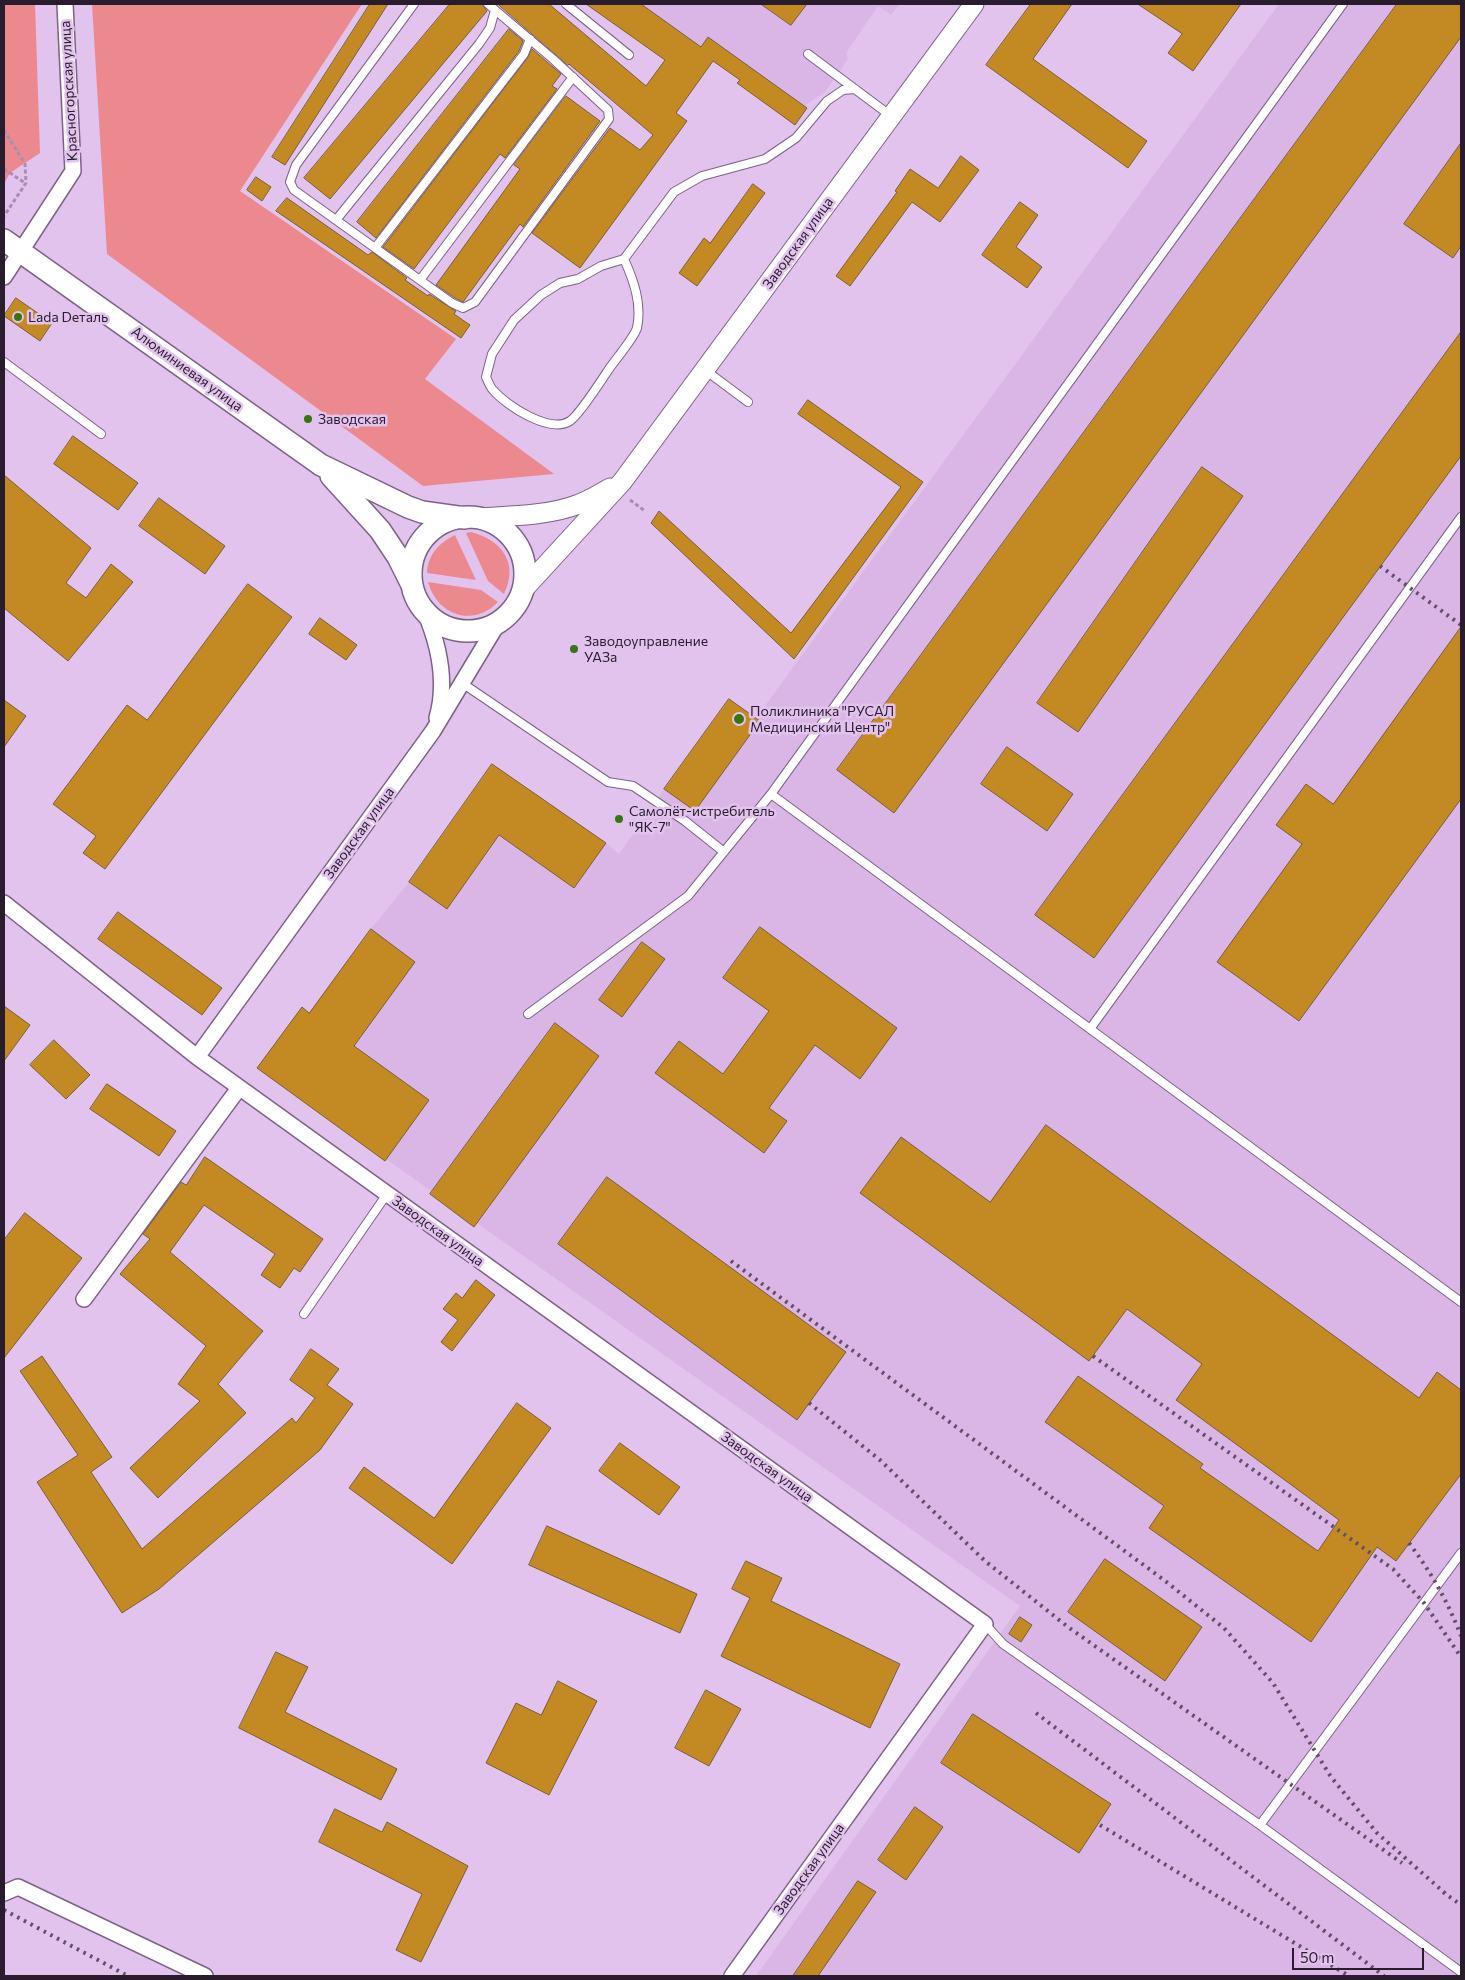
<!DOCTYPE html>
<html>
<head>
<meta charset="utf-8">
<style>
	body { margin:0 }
	#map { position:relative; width:1465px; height:1980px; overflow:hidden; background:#e2c3ed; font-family:Commissioner,sans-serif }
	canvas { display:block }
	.frame { position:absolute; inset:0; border:5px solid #291d2d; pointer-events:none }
	.scale { position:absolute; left:1292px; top:1948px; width:132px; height:22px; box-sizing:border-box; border:2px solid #291d2d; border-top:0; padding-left:6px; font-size:15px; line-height:18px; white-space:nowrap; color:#291d2d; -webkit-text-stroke:4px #e2c3ed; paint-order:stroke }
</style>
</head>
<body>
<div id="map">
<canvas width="1465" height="1980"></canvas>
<div class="frame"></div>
<div class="scale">50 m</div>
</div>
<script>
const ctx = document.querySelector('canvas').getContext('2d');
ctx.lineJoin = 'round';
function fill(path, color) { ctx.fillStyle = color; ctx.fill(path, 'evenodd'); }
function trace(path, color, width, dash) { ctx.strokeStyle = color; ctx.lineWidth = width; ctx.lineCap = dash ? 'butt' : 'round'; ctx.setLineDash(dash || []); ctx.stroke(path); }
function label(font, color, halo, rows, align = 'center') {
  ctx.font = font + ' Commissioner,sans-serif'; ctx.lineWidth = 5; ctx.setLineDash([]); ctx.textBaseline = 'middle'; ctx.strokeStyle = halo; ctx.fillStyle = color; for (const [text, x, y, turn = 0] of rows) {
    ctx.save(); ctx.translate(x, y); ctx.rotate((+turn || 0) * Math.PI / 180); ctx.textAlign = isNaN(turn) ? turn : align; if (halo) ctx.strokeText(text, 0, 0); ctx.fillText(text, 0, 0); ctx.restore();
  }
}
const built = new Path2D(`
	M641,4H900L891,15L878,6L846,53L848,59L825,92L804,106L708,37L701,47Z
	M1279,4H1461V1976H756L1020,1606L257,1068L302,1007L310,1012L371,929L409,882L447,909L499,835L574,888L606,843L619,854L664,789L695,811L756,718Z`);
const green = new Path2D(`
	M4,4H35L40,153L10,173L4,184Z
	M92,4H362L240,191L456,339L425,379L554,474L423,486L107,254Z
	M471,532C502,540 519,563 504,594L488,581L466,533Z
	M455,535L476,580L427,573C428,554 439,543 455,535Z
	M428,582L481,590L498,602C473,628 437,615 428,582Z`);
const building = new Path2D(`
	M370,4H388L285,165L272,157Z
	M450,4H482L487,11L330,199L304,178Z
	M498,4H549L646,86L665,60L586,4H641L701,47L708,37L807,108L795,125L737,83L740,80L713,61L676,113L687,121L580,268L532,233L610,128L640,150L653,135L569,64L568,65Z
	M761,4H807L791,25Z
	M1031,4H1072L1033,59L1147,141L1128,168L986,65Z
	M1138,4H1241L1193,71L1168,53L1182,34Z
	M1397,4H1461V37L894,813L837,770Z
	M509,29L523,41L519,51L376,238L357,222Z
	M532,49L561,74L552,86L557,89L505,158L500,154L414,269L383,247L528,57Z
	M566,96L600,121L523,227L520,224L463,302L455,298L436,285L520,169L514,165Z
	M1461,143V246L1453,258L1404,224Z
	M961,156L979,170L940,222L912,202L850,286L836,276L897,192L895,191L910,169L938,188Z
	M256,177L271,187L262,201L247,190Z
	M753,184L765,193L697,286L679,273L704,238L710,243Z
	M287,198L368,255L372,252L407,278L405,280L428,296L429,294L456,311L454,314L470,325L461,338L276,211Z
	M1020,202L1038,215L1016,247L1042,267L1027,288L982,255Z
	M16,298L52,323L40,341L4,316Z
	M1461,332V456L1094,958L1035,915Z
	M808,400L923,482L794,659L651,523L659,511L791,633L901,487L798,414Z
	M73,436L138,483L118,510L54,464Z
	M1202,467L1243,496L1078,732L1037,703Z
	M4,475L91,548L66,583L86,598L111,564L133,582L68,661L4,608Z
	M159,498L225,546L205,574L139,526Z
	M248,584L292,617L105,869L83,853L96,836L53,804L127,705L147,720Z
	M320,618L357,645L346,660L309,634Z
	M1461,627V799L1299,1021L1217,962L1302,844L1276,825L1306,784L1333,804Z
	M729,699L760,721L695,811L664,789Z
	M4,700L26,716L4,747Z
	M1007,747L1073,794L1047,831L981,784Z
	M492,764L606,843L574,888L499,835L447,909L409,882Z
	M118,912L222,988L202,1015L98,939Z
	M760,927L897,1028L860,1079L815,1045L769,1108L787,1121L764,1153L655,1073L679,1041L723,1074L769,1011L723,978Z
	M371,929L415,962L354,1046L429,1100L385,1161L257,1068L302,1007L309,1013Z
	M642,942L665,959L622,1017L599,1000Z
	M4,1006L30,1025L4,1061Z
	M555,1023L599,1056L474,1227L430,1194Z
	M54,1040L90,1075L66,1099L30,1065Z
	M107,1084L176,1131L159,1156L90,1109Z
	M1046,1125L1419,1398L1437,1372L1461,1390V1474L1396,1561L1377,1547L1311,1642L1149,1528L1164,1506L1045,1422L1078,1376L1203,1464L1200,1468L1318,1551L1339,1520L1176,1400L1202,1364L1127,1309L1089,1361L860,1193L901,1137L990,1202Z
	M205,1157L323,1239L300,1272L294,1268L280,1288L261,1275L275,1254L204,1205L170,1252L263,1331L218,1384L246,1413L158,1498L130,1468L200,1401L178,1384L206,1346L120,1274L150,1239L143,1234L181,1182L186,1185Z
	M607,1177L846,1352L797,1420L558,1244Z
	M25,1213L82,1258L4,1358V1240Z
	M476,1280L495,1295L452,1351L441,1342L458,1320L443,1309L456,1293L462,1298Z
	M311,1349L339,1369L327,1385L353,1404L320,1450L159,1589L122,1613L37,1482L78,1455L20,1371L42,1356L112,1457L91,1472L142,1549L292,1418L296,1423L315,1398L290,1380Z
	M517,1403L551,1428L452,1564L349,1488L364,1467L434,1518Z
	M620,1443L680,1487L659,1515L599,1471Z
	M547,1526L697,1594L680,1633L529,1565Z
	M1105,1559L1202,1627L1165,1681L1068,1612Z
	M746,1561L782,1578L771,1601L900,1664L870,1728L721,1656L750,1598L732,1589Z
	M1020,1617L1032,1625L1021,1642L1009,1634Z
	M276,1652L308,1667L285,1712L397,1769L381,1800L239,1728Z
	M558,1681L597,1701L549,1795L486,1763L516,1703L541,1715Z
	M706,1690L741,1709L709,1766L675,1748Z
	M973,1714L1111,1804L1079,1853L941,1763Z
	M915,1807L943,1827L906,1880L878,1860Z
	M335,1809L382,1832L387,1822L468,1866L421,1962L396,1950L422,1894L319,1842Z
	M858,1881L876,1892L818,1976H793Z`);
const path = new Path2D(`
	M4,130L25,164L26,183L4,216
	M4,169L25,183
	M630,500L645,511`);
const service = new Path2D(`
	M414,4L296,165L290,182L294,190L452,303L463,308L475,302L609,119L608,110L553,59L488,4
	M566,4L629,55
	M808,54L891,116
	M336,220L479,44L490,28L495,10
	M375,248L524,54L530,39
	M624,259L601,266L578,279L560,283L541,295L514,320L492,354L486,377C488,381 490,387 493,390C507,406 550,434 570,421C580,414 601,381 609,369C615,360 634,338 637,328C642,304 634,281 624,259L674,192L702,176L765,159L796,138L827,101L843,90L855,89
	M420,280L573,77
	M4,362L101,434
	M705,370L748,402
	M462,683L608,782L633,786L685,821L724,852
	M771,794L1343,4
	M528,1014L688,896L771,794L1461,1302
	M1090,1029L1461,517
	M304,1314L387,1194
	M985,1624L1003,1644L1260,1825L1461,1972
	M1260,1825L1461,1553`);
const minor = new Path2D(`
	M4,277L73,171L65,4
	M425,612C439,645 447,683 437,718
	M4,903L197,1057L985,1624L732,1976
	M197,1057L433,731L498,623
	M84,1299L239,1088
	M4,1893L18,1887L205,1976`);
const tertiary = new Path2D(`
	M476,518C508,516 549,516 579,504C590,500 600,494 610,488
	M523,590L622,482L974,4`);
const secondary = new Path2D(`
	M4,240L321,465L408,507L422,512L465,518
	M331,476L380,530L398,557L411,583
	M411 574a57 57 0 1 1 114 0a57 57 0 1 1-114 0Z`);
const rail = new Path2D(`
	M1380,566L1461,625
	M731,1261L1164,1580L1224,1628L1273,1683L1331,1777L1377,1833L1447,1895
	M1093,1356L1393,1569L1424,1603L1461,1657
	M809,1403L880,1460L985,1561L1068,1627L1402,1863
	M1409,1543C1431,1572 1448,1602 1461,1636
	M1036,1713L1384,1976
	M1100,1825L1349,1976
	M1443,1892L1461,1905
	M4,1910L128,1976`);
const markers = [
	[18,317,5,"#37750e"],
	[308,419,5,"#37750e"],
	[574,649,5,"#37750e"],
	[739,719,6,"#37750e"],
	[619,819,5,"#37750e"]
];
const streetNames = [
	["Красногорская улица",69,91,-93],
	["Заводская улица",798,243,-54],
	["Алюминиевая улица",187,369,36],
	["Заводская улица",359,833,-54],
	["Заводская улица",438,1231,36],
	["Заводская улица",767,1467,36],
	["Заводская улица",809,1869,-54]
];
const poiNames = [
	["Lada Dеталь",28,317],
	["Заводская",318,419],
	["Заводоуправление",584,641],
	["УАЗа",584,657],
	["Поликлиника \"РУСАЛ",750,711],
	["Медицинский Центр\"",750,727],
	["Самолёт-истребитель",629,811],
	["\"ЯК-7\"",629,827]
];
fill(built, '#d9b6e6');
fill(green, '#ec898f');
fill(building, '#c38a24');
trace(building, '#795e36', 1);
trace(service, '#7d6288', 10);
trace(minor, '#7d6288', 18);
trace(tertiary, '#7d6288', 21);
trace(secondary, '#7d6288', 24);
trace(path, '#a78eaf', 3, [4, 2.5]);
trace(service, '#fff', 8);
trace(minor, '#fff', 15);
trace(tertiary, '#fff', 19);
trace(secondary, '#fff', 21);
trace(rail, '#614f67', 4, [2.5, 5]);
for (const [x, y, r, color] of markers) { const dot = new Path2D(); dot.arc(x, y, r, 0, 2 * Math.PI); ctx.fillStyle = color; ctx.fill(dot); trace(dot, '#e2c3ed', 2); }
label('14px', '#291d2d', '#e2c3ed', streetNames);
label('14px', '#291d2d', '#e2c3ed', poiNames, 'left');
</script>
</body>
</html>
